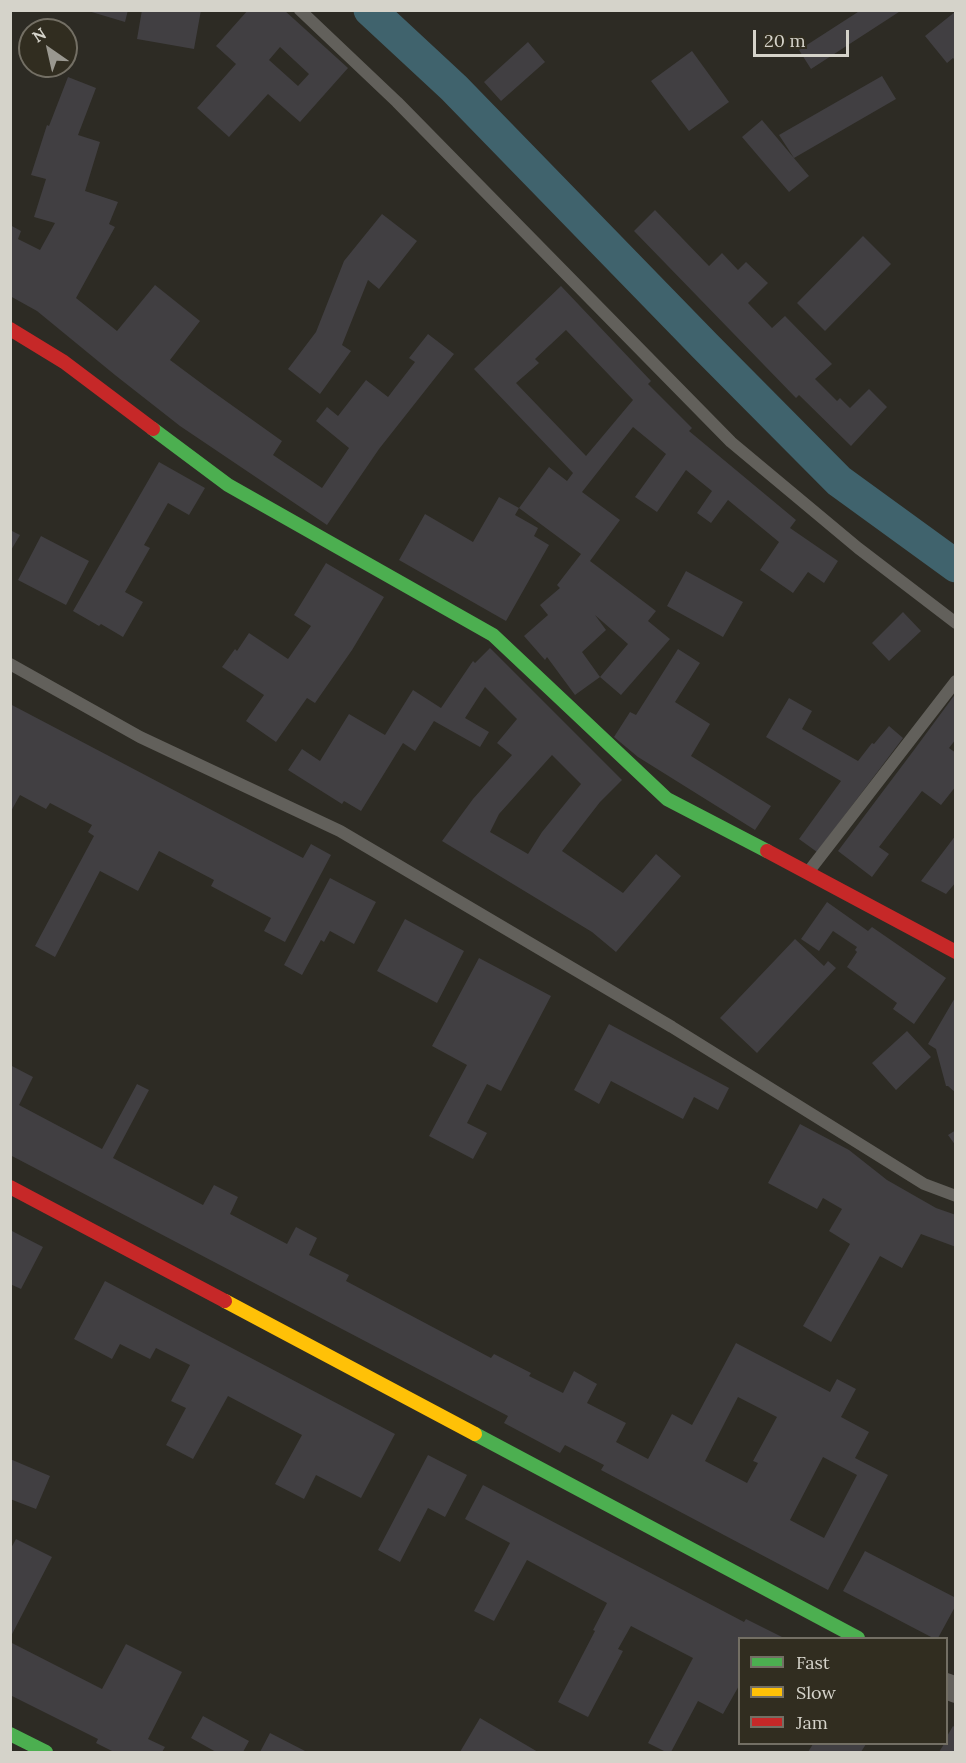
<!DOCTYPE html>
<html>
<head>
<meta charset="utf-8">
<style>
	body { margin:0 }
	#map { position:relative; width:966px; height:1763px; overflow:hidden; background:#2d2b24; font-family:Lora,serif }
	canvas { display:block }
	.frame { position:absolute; inset:0; border:12px solid #d5d3ca; pointer-events:none }
	.legend { position:absolute; left:738px; top:1637px; width:210px; height:108px; box-sizing:border-box; background:#312d20; border:2px solid #736f64; margin:0; padding:8px 10px; list-style:none; font-size:18px; color:#d5d3ca }
	.legend li { display:flex; align-items:center; gap:12px; height:30px }
	.legend b { width:30px; border:2px solid #736f64 }
	.north { position:absolute; left:18px; top:18px; width:60px; height:60px; box-sizing:border-box; background:#312d20; border:2px solid #736f64; border-radius:50%; rotate:326deg; font-size:16px; font-weight:700; line-height:24px; text-align:center; color:#d5d3ca }
	.north::after { content:''; display:block; margin:auto; width:21px; height:27px; background:#9a9890; clip-path:polygon(50% 0,100% 100%,50% 72%,0 100%) }
	.scale { position:absolute; left:753px; top:30px; width:96px; height:27px; box-sizing:border-box; border:3px solid #d5d3ca; border-top:0; padding-left:8px; font-size:18px; line-height:21px; white-space:nowrap; color:#d5d3ca; -webkit-text-stroke:4px #312d20; paint-order:stroke }
</style>
</head>
<body>
<div id="map">
<canvas width="966" height="1763"></canvas>
<div class="frame"></div>
<ul class="legend">
<li><b style="height:8px;background:#4caf50"></b>Fast</li>
<li><b style="height:8px;background:#ffc107"></b>Slow</li>
<li><b style="height:8px;background:#c62828"></b>Jam</li>
</ul>
<div class="north">N</div>
<div class="scale">20 m</div>
</div>
<script>
const ctx = document.querySelector('canvas').getContext('2d');
ctx.lineJoin = 'round';
function trace(path, color, width, dash) { ctx.strokeStyle = color; ctx.lineWidth = width; ctx.lineCap = dash ? 'butt' : 'round'; ctx.setLineDash(dash || []); ctx.stroke(path); }
function fill(path, color) { ctx.fillStyle = color; ctx.fill(path, 'evenodd'); }
const canal = new Path2D(`
	M370,10L454,88L705,346L839,481L956,566`);
const building = new Path2D(`
	M85,10H128L125,22Z
	M142,10H201L194,49L137,39Z
	M248,10H284L348,68L300,122L268,94L229,137L197,108L236,64L216,46ZM280,47L309,74L298,86L269,60Z
	M861,10H902L811,69L799,50Z
	M956,11V61L953,58L947,63L925,36Z
	M528,42L545,62L501,101L484,82Z
	M692,51L729,102L689,131L651,81Z
	M882,76L896,99L794,158L779,135Z
	M68,77L96,88L78,135L100,142L85,191L118,202L109,224L115,227L76,298L117,331L155,285L200,321L170,360L209,389L282,441L273,455L322,488L349,448L316,421L327,407L338,416L366,380L388,397L415,362L409,358L428,334L454,354L379,449L327,525L180,426L115,375L37,311L10,296V225L21,231L18,239L40,250L55,223L34,217L46,179L31,175L47,125L49,126Z
	M762,120L809,176L789,192L742,137Z
	M655,210L709,266L722,253L738,270L746,262L768,283L748,303L772,328L785,316L832,364L815,379L837,401L840,398L850,408L869,389L887,407L851,446L799,395L796,398L634,231Z
	M382,214L417,241L379,289L368,280L342,345L351,351L320,394L288,369L316,332L344,261Z
	M863,236L891,264L825,331L797,303Z
	M561,286L651,381L648,384L692,428L689,431L796,520L790,528L838,561L824,583L808,572L793,593L760,570L779,542L728,500L711,523L697,513L712,491L686,470L657,512L635,497L666,454L633,427L582,492L620,520L590,561L656,611L648,621L670,639L621,695L600,677L628,644L595,615L606,630L582,652L600,677L575,695L547,657L545,660L524,636L548,615L540,605L560,588L557,585L581,554L519,508L549,467L567,481L573,473L474,369ZM566,330L633,400L586,456L516,383L539,363L535,359Z
	M159,462L205,488L189,515L168,503L144,545L150,548L125,592L143,602L123,637L101,624L99,626L73,611Z
	M499,497L519,508L515,515L538,528L534,536L549,545L506,621L399,560L425,514L473,542Z
	M10,530L20,535L10,552Z
	M41,536L89,561L66,605L18,580Z
	M326,563L384,597L352,650L315,703L307,698L276,742L246,721L264,695L222,667L235,649L237,651L249,633L288,659L311,626L294,615Z
	M686,571L743,602L723,637L667,606Z
	M903,612L921,631L889,661L872,643Z
	M490,648L622,780L600,802L562,851L623,893L656,854L681,876L616,952L592,932L442,841L473,799L512,755L497,743L517,719L485,687L465,718L489,732L480,747L434,721L415,751L403,743L361,811L344,801L342,804L288,770L302,749L320,761L349,714L385,735L413,690L441,708L473,661L475,663ZM552,755L581,784L542,832L528,854L490,832L499,814Z
	M678,649L700,663L675,702L710,724L691,756L771,806L755,830L638,757L614,737L630,712L636,715Z
	M956,693V739L949,748L956,753V786L941,805L922,791L879,847L889,854L872,877L838,851L914,750Z
	M789,698L812,711L802,729L858,761L872,743L874,744L889,726L903,738L817,852L799,839L841,781L766,737Z
	M10,704L303,858L311,844L331,855L285,942L264,931L271,918L211,886L214,880L159,851L138,891L100,871L55,957L35,946L94,836L88,832L92,825L50,803L46,809L20,795L10,813Z
	M956,835V882L946,894L921,881Z
	M330,878L376,902L354,944L330,931L324,942L321,940L302,975L284,965Z
	M827,902L868,931L872,927L946,978L914,1024L893,1009L897,1003L847,967L857,952L855,950L857,947L833,931L819,951L801,939Z
	M405,919L464,951L437,1003L377,971Z
	M795,939L824,966L828,961L836,968L757,1053L720,1018Z
	M479,958L551,996L501,1091L487,1084L467,1123L487,1133L473,1159L429,1136L467,1065L432,1046Z
	M956,996V1093L948,1086H946L936,1049L928,1044Z
	M609,1024L729,1088L718,1110L694,1097L683,1119L611,1081L599,1104L574,1090Z
	M907,1031L931,1057L896,1090L872,1063Z
	M10,1065L33,1077L19,1105L102,1149L137,1084L149,1090L113,1158L203,1205L214,1185L238,1197L230,1214L287,1244L296,1227L317,1238L309,1255L349,1275L346,1281L491,1358L494,1354L531,1373L529,1376L563,1393L574,1371L597,1384L587,1403L626,1423L616,1442L648,1459L672,1414L692,1425L736,1343L830,1392L837,1379L856,1389L841,1417L869,1432L855,1458L888,1475L828,1590L601,1470L604,1465L565,1445L560,1453L504,1423L508,1416L10,1155ZM738,1397L777,1417L753,1461L758,1463L747,1483L705,1461ZM823,1457L857,1475L824,1538L790,1520Z
	M800,1124L849,1150L887,1180L936,1208L956,1215V1247L921,1234L902,1268L880,1256L831,1342L803,1326L850,1244L829,1231L842,1209L823,1198L817,1209L768,1183Z
	M956,1130V1146L948,1135Z
	M10,1230L43,1247L21,1289L10,1284Z
	M105,1281L395,1434L361,1498L316,1475L304,1499L275,1484L302,1435L228,1396L193,1459L166,1445L186,1408L171,1401L190,1365L156,1348L150,1359L120,1344L112,1359L74,1339Z
	M428,1455L467,1475L445,1517L428,1508L400,1562L378,1550Z
	M10,1459L50,1476L36,1509L10,1499Z
	M483,1485L744,1622L746,1619L784,1638H740V1684L723,1714L698,1701L671,1752H666L648,1743L693,1658L631,1626L618,1649L623,1651L588,1717L558,1702L595,1631L593,1630L607,1603L527,1560L494,1621L474,1611L510,1543L465,1519Z
	M16,1539L52,1557L10,1638V1550Z
	M865,1551L956,1598V1605L938,1638H933L843,1591Z
	M10,1642L102,1689L126,1644L182,1672L148,1739L165,1747L162,1752H114L96,1743L98,1739L10,1695Z
	M203,1716L249,1741L243,1752H216L191,1738Z
	M480,1718L538,1752H460Z
	M953,1726L956,1728V1752H939L944,1744H946V1738Z
	M270,1733L307,1752H260Z
	M813,1744H866L861,1752H808Z`);
const lane = new Path2D(`
	M300,10L397,102L731,442L858,548L956,623
	M10,664L140,737L340,831L672,1027L924,1184L956,1196
	M809,871L956,681`);
const street = new Path2D(`
	M946,1686L956,1690`);
const fast = new Path2D(`
	M153,429L228,485L493,635L667,799L767,851
	M475,1434L858,1638
	M10,1734L46,1752`);
const slow = new Path2D(`
	M225,1301L475,1434`);
const jam = new Path2D(`
	M10,329L64,362L153,429
	M767,851L956,952
	M10,1187L225,1301`);
trace(canal, '#40636d', 33);
fill(building, '#413f42');
trace(lane, '#62605b', 12);
trace(street, '#62605b', 26);
trace(fast, '#4caf50', 14);
trace(slow, '#ffc107', 14);
trace(jam, '#c62828', 14);
</script>
</body>
</html>
